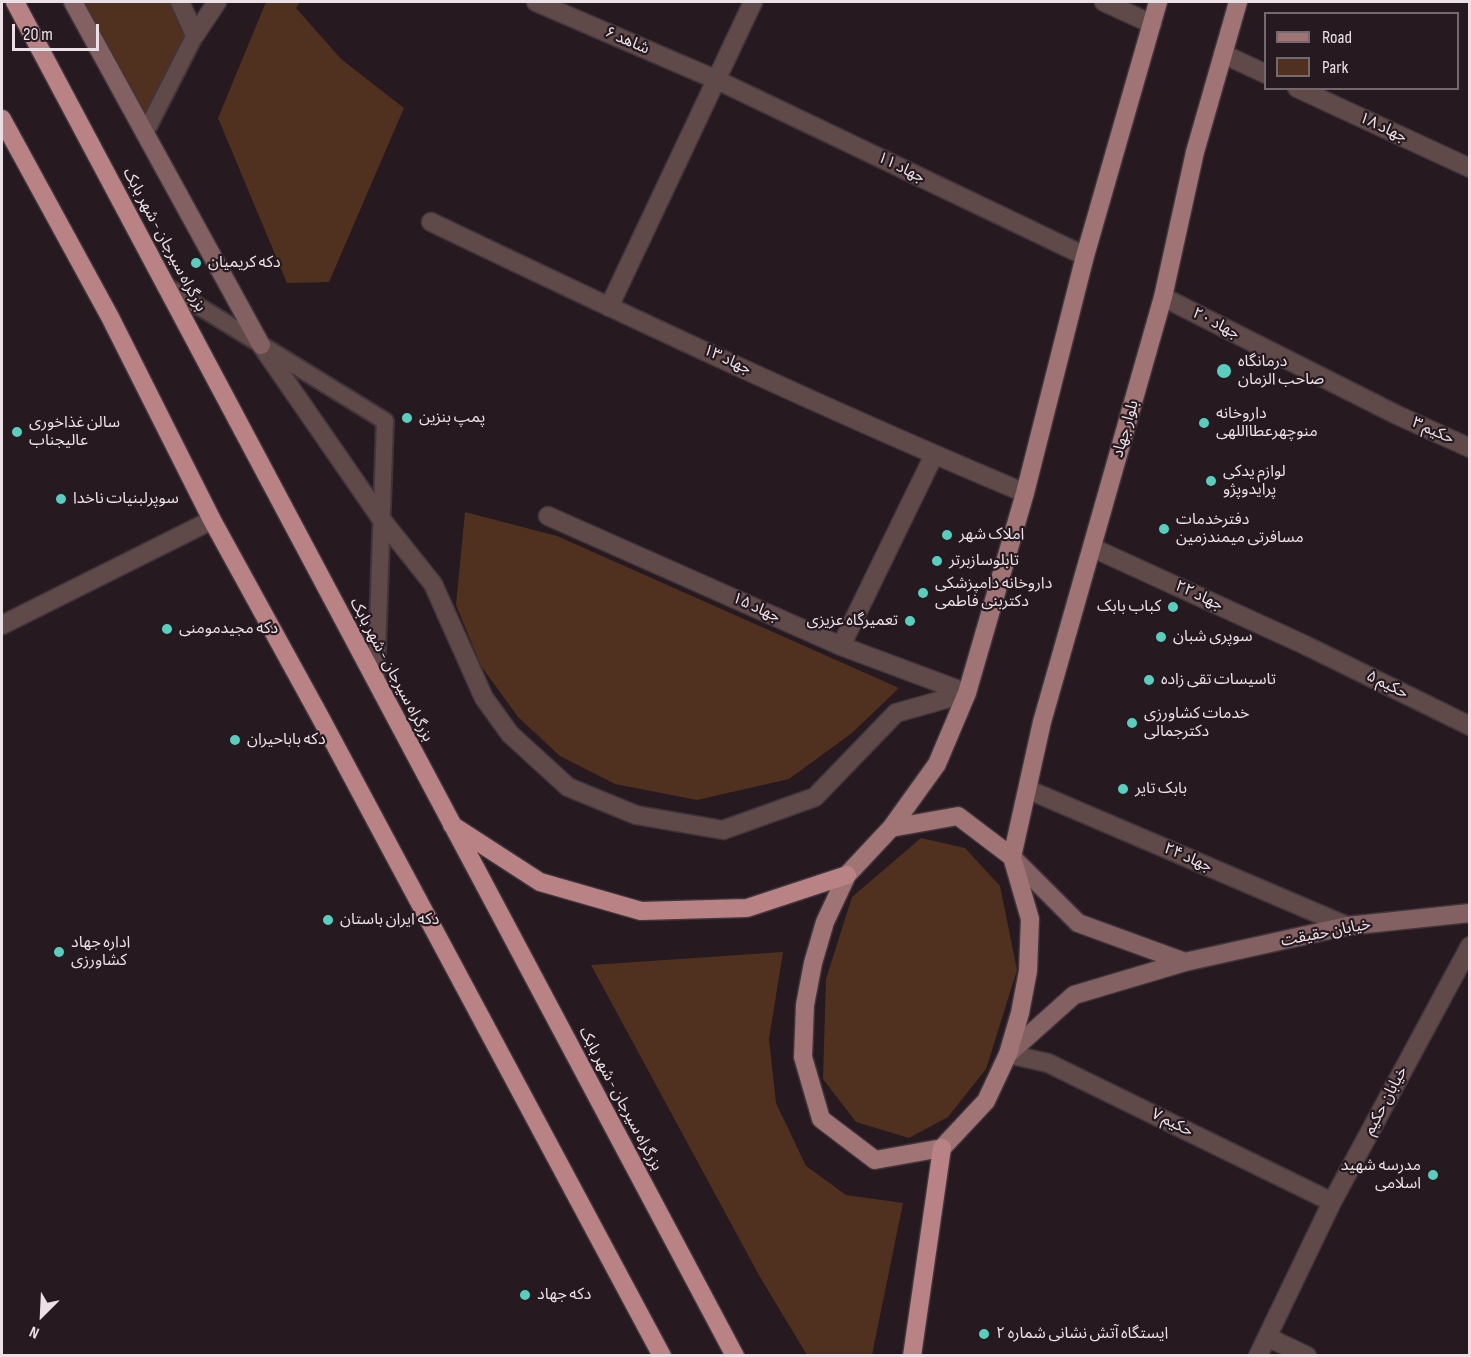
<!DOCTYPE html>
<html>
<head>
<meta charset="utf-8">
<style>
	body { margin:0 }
	#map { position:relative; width:1471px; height:1357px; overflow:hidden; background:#261920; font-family:"Sofia Sans Condensed",sans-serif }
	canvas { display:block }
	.frame { position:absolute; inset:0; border:3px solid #eae0e5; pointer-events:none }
	.legend { position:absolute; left:1264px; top:12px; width:195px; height:78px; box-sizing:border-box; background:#261920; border:2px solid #74696f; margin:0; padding:8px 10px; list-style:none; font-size:18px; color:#eae0e5 }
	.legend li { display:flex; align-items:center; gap:12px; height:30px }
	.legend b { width:30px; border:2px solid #74696f }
	.north { position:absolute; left:12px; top:1285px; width:60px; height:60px; -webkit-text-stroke:4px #261920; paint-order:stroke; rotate:204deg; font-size:16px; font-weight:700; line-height:24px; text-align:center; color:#eae0e5 }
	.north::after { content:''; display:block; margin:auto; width:21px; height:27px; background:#eae0e5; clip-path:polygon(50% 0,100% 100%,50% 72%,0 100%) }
	.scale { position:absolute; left:12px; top:24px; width:87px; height:27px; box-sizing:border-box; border:3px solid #eae0e5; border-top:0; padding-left:8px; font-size:18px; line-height:21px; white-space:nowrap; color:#eae0e5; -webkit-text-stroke:4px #261920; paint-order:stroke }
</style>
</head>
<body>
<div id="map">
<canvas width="1471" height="1357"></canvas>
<div class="frame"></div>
<ul class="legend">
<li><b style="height:8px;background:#a07374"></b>Road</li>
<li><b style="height:16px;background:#50311f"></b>Park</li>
</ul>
<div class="north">N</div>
<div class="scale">20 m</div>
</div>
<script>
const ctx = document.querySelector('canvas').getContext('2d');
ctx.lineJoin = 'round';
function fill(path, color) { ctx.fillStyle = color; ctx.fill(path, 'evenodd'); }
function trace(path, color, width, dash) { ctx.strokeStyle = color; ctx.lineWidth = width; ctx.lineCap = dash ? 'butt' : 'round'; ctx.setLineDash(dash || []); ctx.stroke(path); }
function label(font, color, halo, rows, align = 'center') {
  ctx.font = font + ' "Sofia Sans Condensed","Noto Sans Arabic",sans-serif'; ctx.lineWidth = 4.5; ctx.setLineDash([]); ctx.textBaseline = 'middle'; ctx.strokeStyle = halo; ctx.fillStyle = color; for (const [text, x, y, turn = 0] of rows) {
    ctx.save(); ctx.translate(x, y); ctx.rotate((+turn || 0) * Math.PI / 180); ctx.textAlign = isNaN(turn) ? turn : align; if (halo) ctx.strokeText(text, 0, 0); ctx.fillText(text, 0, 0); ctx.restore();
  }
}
const green = new Path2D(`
	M75,2H176L191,35L145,130Z
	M266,2H300L296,8L341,59L404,108L329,282L287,283L218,118Z
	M465,512L557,536L899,688L852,733L789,779L697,800L615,784L560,756L518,717L481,666L456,605Z
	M921,838L965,848L1000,886L1017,970L986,1069L948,1117L909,1138L856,1122L823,1079L826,979L852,897Z
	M783,952L769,1039L776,1103L806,1166L846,1195L903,1203L872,1355H807L760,1277L591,965Z`);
const lane = new Path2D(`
	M145,133L195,35
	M166,286L385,421L376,682`);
const street = new Path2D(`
	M180,2L195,35L217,2
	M536,2L717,80L1085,256
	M1104,2L1152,24
	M1223,54L1266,74
	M1297,88L1470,168
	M431,222C627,316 825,409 1025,493
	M1163,297L1397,415L1470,448
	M609,307L753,2
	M261,345L382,520L433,584L484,698L510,734L568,787L636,815L723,830L815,797L896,713L967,693
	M548,516L841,646L967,693
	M1093,548L1305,645L1470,726
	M2,625L212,520
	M841,646L934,455
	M1029,790L1347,926
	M1008,1054L1048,1063L1332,1202
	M1267,1337L1307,1356
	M1258,1356L1332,1202L1470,946`);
const secondary = new Path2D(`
	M73,2L261,345
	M1012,857L1078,923L1185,962
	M1008,1054L1074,995L1185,962L1347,926L1470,913`);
const primary = new Path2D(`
	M958,816L1012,857L1030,919L1028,971L1020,1013L1008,1054L986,1101L942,1148L875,1160L821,1119L803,1057L805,1005L813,963L825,922L847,875L891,828Z
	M891,828L937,764L967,693L1025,493L1085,256L1158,2
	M1012,857L1042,722L1163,297L1195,152L1238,2`);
const highway = new Path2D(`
	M15,2L735,1356
	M2,119L110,317L212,520L318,713L662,1356
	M452,825L540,882L641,911L747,908L847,875
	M912,1356L942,1148`);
const markers = [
	[196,263,6,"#59cebe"],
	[1224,371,8,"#59cebe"],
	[407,418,6,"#59cebe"],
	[1204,423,6,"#59cebe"],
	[17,432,6,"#59cebe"],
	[1211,481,6,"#59cebe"],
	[61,499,6,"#59cebe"],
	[1164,529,6,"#59cebe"],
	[947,535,6,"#59cebe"],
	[937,561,6,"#59cebe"],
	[923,593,6,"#59cebe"],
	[1173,607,6,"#59cebe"],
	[910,621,6,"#59cebe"],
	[167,629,6,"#59cebe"],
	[1161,637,6,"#59cebe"],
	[1149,680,6,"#59cebe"],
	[1132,723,6,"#59cebe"],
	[235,740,6,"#59cebe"],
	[1123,789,6,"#59cebe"],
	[328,920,6,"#59cebe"],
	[59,952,6,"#59cebe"],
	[1433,1175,6,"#59cebe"],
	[525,1295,6,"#59cebe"],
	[984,1334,6,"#59cebe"]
];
const streetNames = [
	["شاهد ۶",627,41,23],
	["جهاد ۱۸",1383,128,25],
	["جهاد ۱۱",901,168,26],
	["بزرگراه سیرجان - شهر بابک",164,240,62],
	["جهاد ۲۰",1216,324,27],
	["جهاد ۱۳",727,360,24],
	["بلوار جهاد",1126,429,-74],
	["حکیم ۳",1433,431,24],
	["جهاد ۲۲",1199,596,25],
	["جهاد ۱۵",756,608,24],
	["بزرگراه سیرجان - شهر بابک",391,670,62],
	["حکیم ۵",1387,685,26],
	["جهاد ۲۴",1188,858,23],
	["خیابان حقیقت",1326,933,-11],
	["بزرگراه سیرجان - شهر بابک",620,1099,62],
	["خیابان حکیم",1386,1101,-62],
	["حکیم ۷",1172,1123,26]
];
const poiNames = [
	["دکه کریمیان",208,263],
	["درمانگاه",1238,362],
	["صاحب الزمان",1238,380],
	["داروخانه",1216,414],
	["منوچهرعطااللهی",1216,432],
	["پمپ بنزین",419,418],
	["سالن غذاخوری",29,423],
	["عالیجناب",29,441],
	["لوازم یدکی",1223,472],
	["پرایدوپژو",1223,490],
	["سوپرلبنیات ناخدا",73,499],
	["دفترخدمات",1176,520],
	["مسافرتی میمندزمین",1176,538],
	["املاک شهر",959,535],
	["تابلوسازبرتر",949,561],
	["داروخانه دامپزشکی",935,584],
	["دکتربنی فاطمی",935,602],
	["کباب بابک",1161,607,"right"],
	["تعمیرگاه عزیزی",898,621,"right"],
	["دکه مجیدمومنی",179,629],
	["سوپری شبان",1173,637],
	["تاسیسات تقی زاده",1161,680],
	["خدمات کشاورزی",1144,714],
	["دکترجمالی",1144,732],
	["دکه باباحیران",247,740],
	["بابک تایر",1135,789],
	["دکه ایران باستان",340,920],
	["اداره جهاد",71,943],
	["کشاورزی",71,961],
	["مدرسه شهید",1421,1166,"right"],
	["اسلامی",1421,1184,"right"],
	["دکه جهاد",537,1295],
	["ایستگاه آتش نشانی شماره ۲",996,1334]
];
fill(green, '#50311f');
trace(lane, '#41353c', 20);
trace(street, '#41353c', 21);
trace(secondary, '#41353c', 21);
trace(primary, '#41353c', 21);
trace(highway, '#41353c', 21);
trace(lane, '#5f4949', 16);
trace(street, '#5f4949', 18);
trace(secondary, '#836061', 18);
trace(primary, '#a07374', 18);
trace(highway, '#b98385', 18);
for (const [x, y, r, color] of markers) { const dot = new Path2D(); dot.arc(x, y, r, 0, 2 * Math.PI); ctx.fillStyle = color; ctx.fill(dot); trace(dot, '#261920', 2); }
label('16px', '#eae0e5', '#261920', streetNames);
label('16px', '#eae0e5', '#261920', poiNames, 'left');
</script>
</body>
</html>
